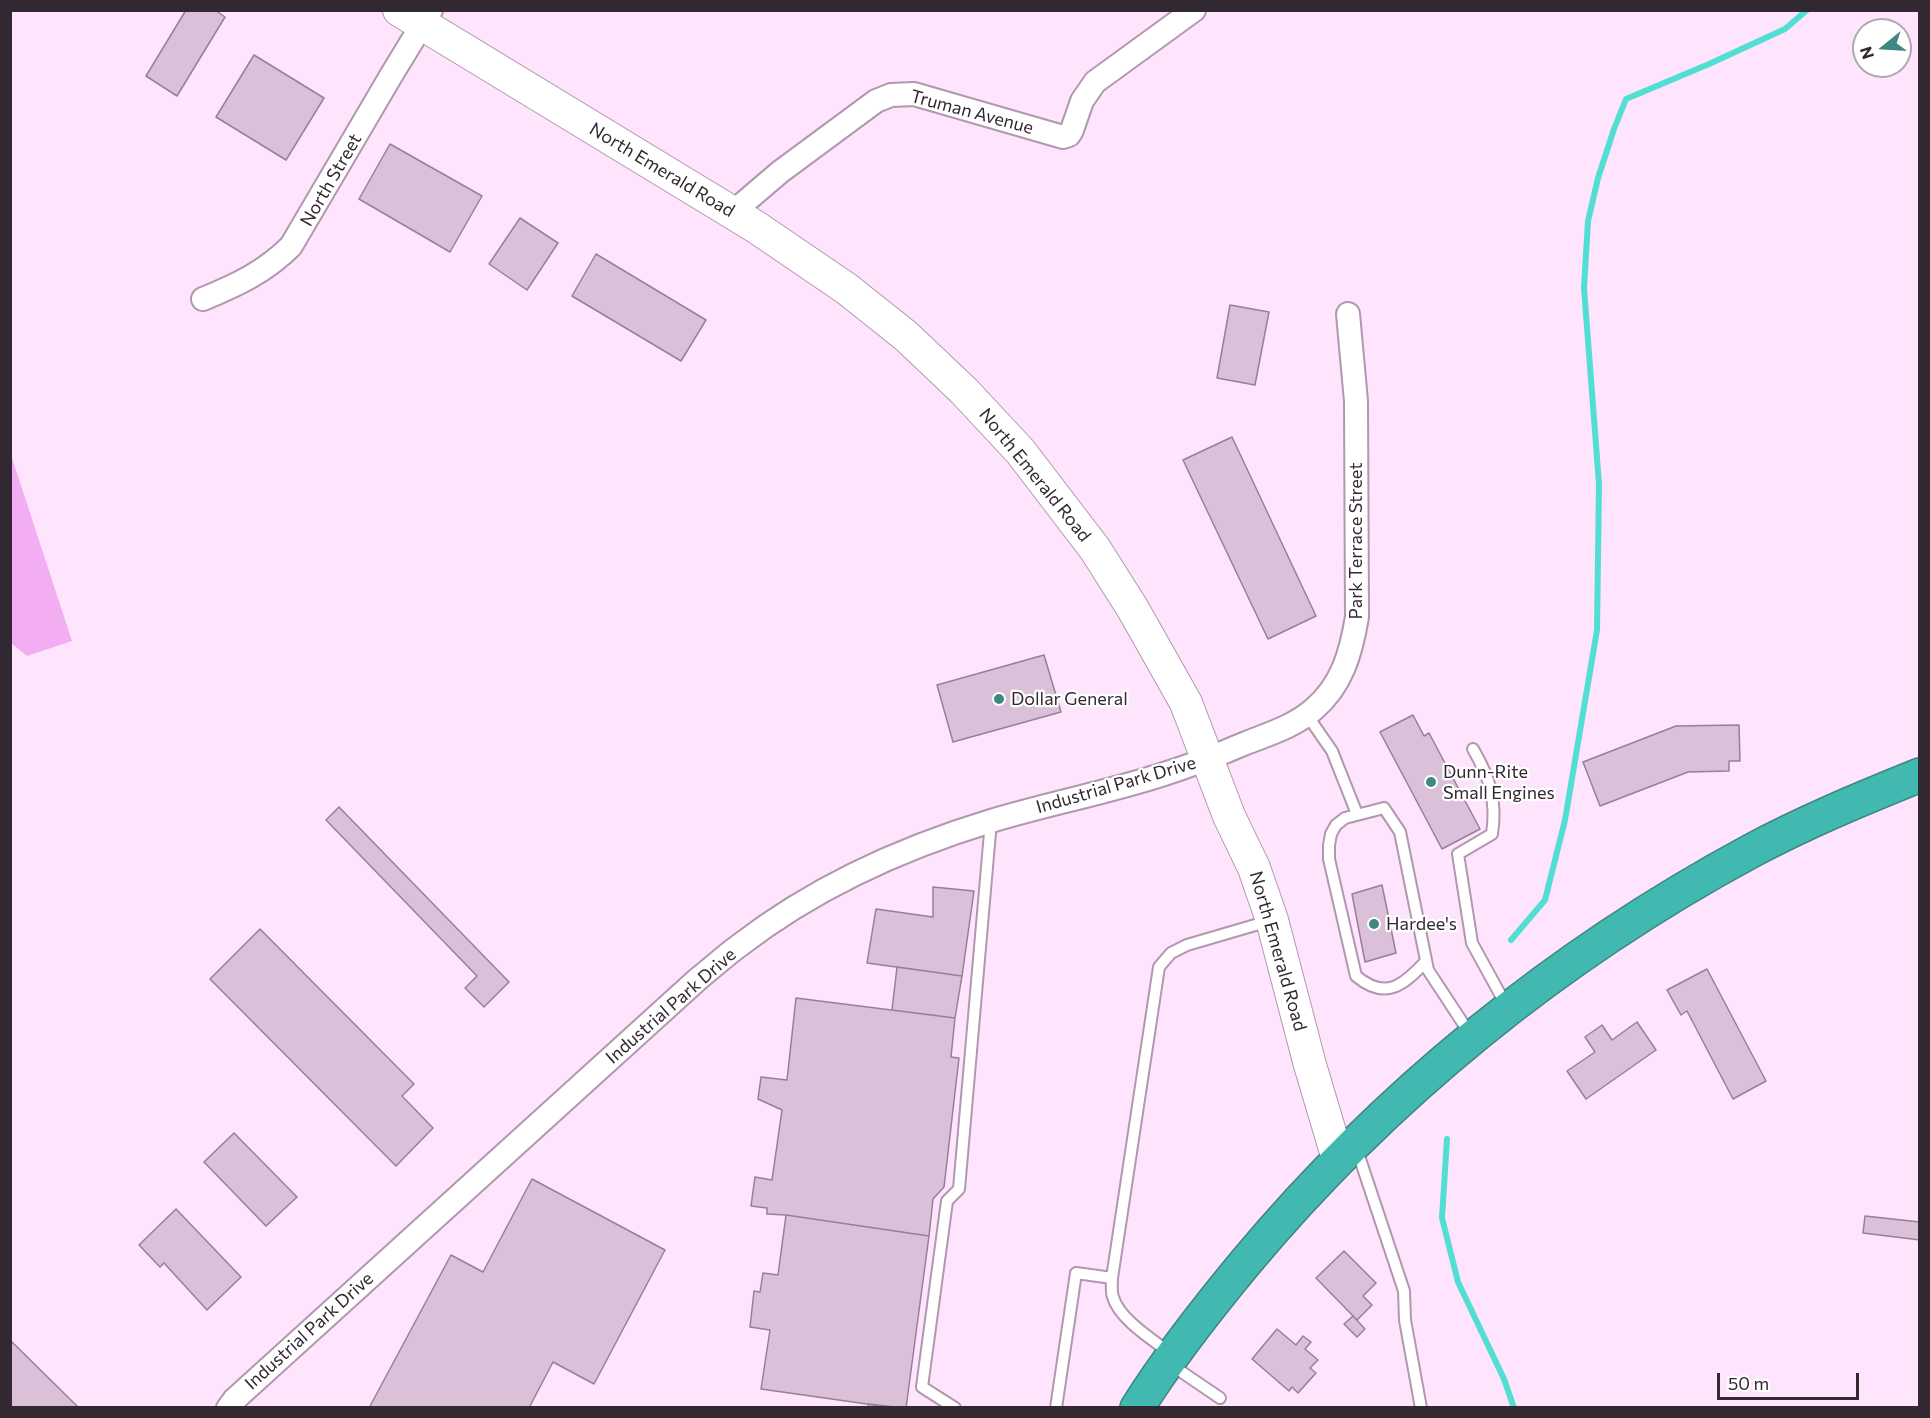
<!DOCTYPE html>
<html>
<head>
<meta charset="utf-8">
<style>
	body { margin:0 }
	#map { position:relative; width:1930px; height:1418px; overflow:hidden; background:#fee4fc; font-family:Commissioner,sans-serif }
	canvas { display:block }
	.frame { position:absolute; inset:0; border:12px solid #322831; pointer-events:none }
	.north { position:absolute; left:1852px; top:18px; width:60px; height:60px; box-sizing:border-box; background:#fff; border:2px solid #ada9ad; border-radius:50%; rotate:252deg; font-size:16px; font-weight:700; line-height:24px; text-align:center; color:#322831 }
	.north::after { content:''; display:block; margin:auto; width:21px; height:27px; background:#408781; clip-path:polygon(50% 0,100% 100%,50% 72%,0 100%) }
	.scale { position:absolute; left:1717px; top:1373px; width:142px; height:27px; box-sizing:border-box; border:3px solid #322831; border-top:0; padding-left:8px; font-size:18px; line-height:21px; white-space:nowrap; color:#322831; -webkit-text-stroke:4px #fff; paint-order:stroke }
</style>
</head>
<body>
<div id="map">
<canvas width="1930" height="1418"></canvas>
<div class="frame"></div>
<div class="north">N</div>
<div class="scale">50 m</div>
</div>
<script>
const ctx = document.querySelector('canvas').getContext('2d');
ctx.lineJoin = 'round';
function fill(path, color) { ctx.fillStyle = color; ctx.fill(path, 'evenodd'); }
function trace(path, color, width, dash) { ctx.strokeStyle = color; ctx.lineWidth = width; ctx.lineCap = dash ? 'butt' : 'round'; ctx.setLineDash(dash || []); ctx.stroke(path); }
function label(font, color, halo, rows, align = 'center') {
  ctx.font = font + ' Commissioner,sans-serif'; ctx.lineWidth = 4.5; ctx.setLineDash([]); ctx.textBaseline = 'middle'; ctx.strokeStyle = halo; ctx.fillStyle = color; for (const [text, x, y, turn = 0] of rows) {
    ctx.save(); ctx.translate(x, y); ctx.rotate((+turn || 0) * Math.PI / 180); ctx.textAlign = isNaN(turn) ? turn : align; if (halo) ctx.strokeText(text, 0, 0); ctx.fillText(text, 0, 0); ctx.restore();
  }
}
const green = new Path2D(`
	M10,452L72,641L27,656L11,643Z`);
const stream = new Path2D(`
	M1511,940L1545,900L1565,820L1597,630L1599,484L1584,288L1588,221L1598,178L1614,129L1626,99L1709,64L1785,29L1807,10
	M1447,1139L1442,1218L1458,1282L1504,1379L1514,1408`);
const building = new Path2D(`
	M186,10H215L225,17L177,96L146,76Z
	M254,55L324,98L286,160L216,117Z
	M390,144L482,196L450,252L359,199Z
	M520,218L558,243L527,290L489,264Z
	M596,254L706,320L681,361L572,296Z
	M1230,305L1269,312L1255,385L1217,378Z
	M1232,437L1316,616L1268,639L1183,460Z
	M1044,655L1061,712L953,742L937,685Z
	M1413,715L1424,736L1429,733L1480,829L1442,849L1380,732Z
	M1739,725L1740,761H1729V771L1688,772L1600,806L1583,762L1676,726Z
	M339,807L509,982L484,1007L465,988L477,976L326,820Z
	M1382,885L1396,953L1365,962L1352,894Z
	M933,887L974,891L962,976L867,963L876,909L933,917Z
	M260,929L414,1084L402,1096L433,1128L396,1166L210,979Z
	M897,967L962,976L955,1018L892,1010Z
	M1707,969L1766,1081L1733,1099L1687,1011L1681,1015L1667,990Z
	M796,998L955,1018L951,1057L959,1058L944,1187L933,1199L929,1236L786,1215L767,1214V1208L751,1206L755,1177L772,1180L782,1110L758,1099L761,1077L787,1080Z
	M1637,1022L1656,1050L1586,1099L1567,1071L1595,1052L1585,1037L1602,1025L1612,1040Z
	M234,1133L297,1197L266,1226L204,1162Z
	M532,1179L665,1250L594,1384L553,1362L529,1408H369L451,1255L483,1272Z
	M176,1209L241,1277L207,1310L164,1263L160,1267L139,1245Z
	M786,1215L929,1236L906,1408H895L761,1389L770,1330L750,1327L754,1291L760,1292L763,1273L778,1275Z
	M1865,1216L1920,1222V1240L1863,1233Z
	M1344,1251L1376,1283L1363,1296L1372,1305L1357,1320L1316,1278Z
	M1353,1316L1365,1329L1357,1337L1344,1324Z
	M1277,1329L1296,1345L1303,1336L1311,1342L1305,1349L1318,1360L1310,1368L1316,1373L1298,1393L1292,1387L1289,1391L1252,1359Z
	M10,1340L79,1408H10Z
	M869,1404L894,1407V1408H867Z`);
const lane = new Path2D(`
	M1307,715L1332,751L1357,814
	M1473,749C1490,778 1497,801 1492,834L1458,854L1472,943L1506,1005
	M1426,961C1404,985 1386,1001 1356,976L1329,859V845L1331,834L1336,825L1345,818L1384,808L1400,832L1428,970L1470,1034
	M1357,1150L1404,1291L1405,1320L1421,1408
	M1112,1278C1112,1284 1111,1292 1113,1297C1119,1319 1153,1340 1170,1353
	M1170,1364L1220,1398
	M955,1408L922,1387L947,1201L959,1189L991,821
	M1056,1408L1076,1273L1112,1278L1159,967L1171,953L1187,945L1269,921`);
const street = new Path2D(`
	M732,213L780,172L876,101L891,95L914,94L1063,137L1069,135L1072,130L1082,101L1095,82L1194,10
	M203,299C237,285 265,272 291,246L392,74L431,10
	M228,1408L234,1400L698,979C712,968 726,955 740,945C814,888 902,848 991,821C1047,804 1105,793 1161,775C1190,766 1218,755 1246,743C1269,734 1295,726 1314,709C1342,685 1351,653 1357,617L1356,401L1348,314`);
const secondary = new Path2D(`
	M399,10L756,227L847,289L906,336L964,391L1020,451L1095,549L1133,609L1186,703L1229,816L1254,868L1272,920L1310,1065L1338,1159`);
const highway = new Path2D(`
	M1137,1408C1169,1357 1206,1310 1245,1263C1385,1095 1558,955 1751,851C1805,822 1863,798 1920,775`);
const markers = [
	[999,699,6,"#408781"],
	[1431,782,6,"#408781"],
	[1374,924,6,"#408781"]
];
const streetNames = [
	["Truman Avenue",972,112,15],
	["North Emerald Road",662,170,31],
	["North Street",331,180,-60],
	["North Emerald Road",1035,475,51],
	["Park Terrace Street",1356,541,-90],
	["Industrial Park Drive",1116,785,-16],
	["North Emerald Road",1278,951,74],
	["Industrial Park Drive",671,1006,-41],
	["Industrial Park Drive",309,1331,-42]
];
const poiNames = [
	["Dollar General",1011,699],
	["Dunn-Rite",1443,772],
	["Small Engines",1443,793],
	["Hardee's",1386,924]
];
fill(green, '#f3adf2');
trace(stream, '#52ded3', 6);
fill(building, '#dac0d9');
trace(building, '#978097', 1.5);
trace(lane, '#b098af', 14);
trace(street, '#b098af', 26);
trace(secondary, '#b098af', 34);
trace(highway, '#3c8684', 36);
trace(lane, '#fff', 10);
trace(street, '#fff', 22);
trace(secondary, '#fff', 32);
trace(highway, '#42b9b0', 33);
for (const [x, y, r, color] of markers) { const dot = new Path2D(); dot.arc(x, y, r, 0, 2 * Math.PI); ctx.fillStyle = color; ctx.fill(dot); trace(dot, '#fff', 2); }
label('18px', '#322831', '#fff', streetNames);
label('18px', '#322831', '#fff', poiNames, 'left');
</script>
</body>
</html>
